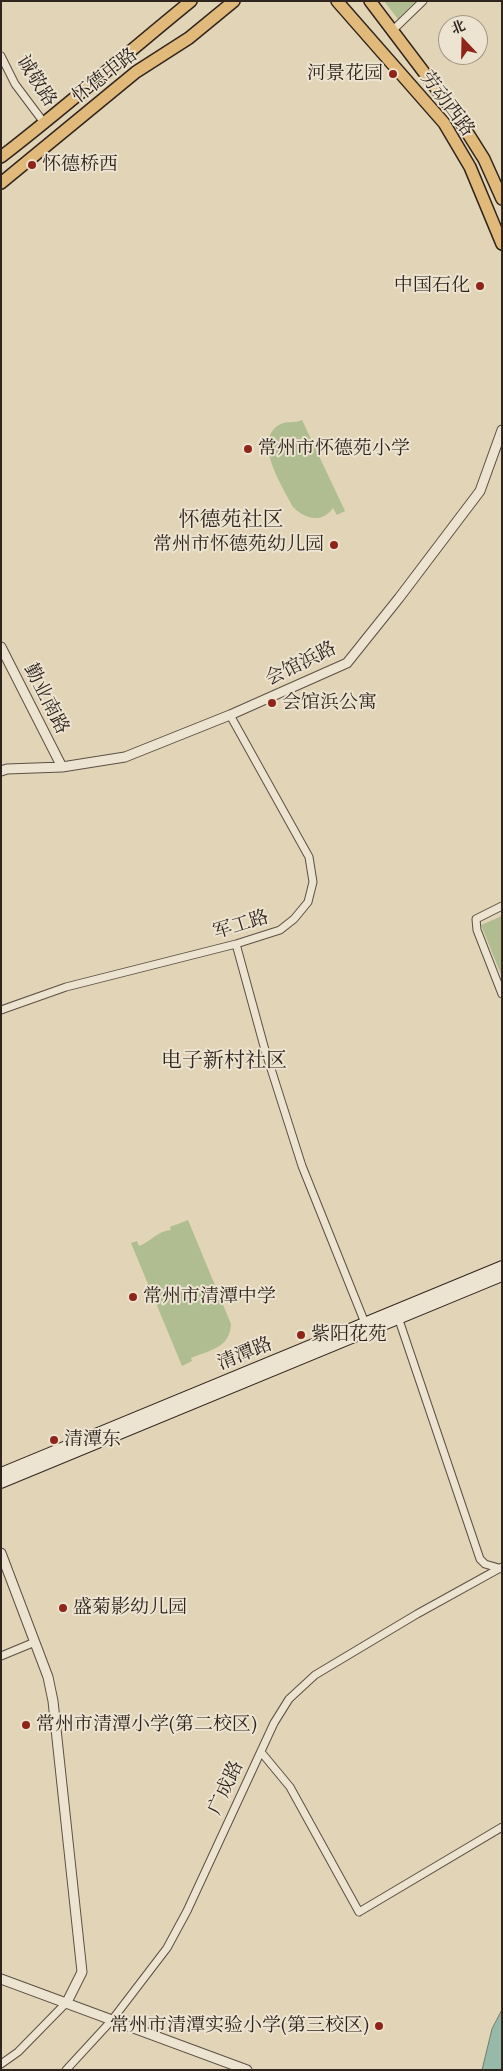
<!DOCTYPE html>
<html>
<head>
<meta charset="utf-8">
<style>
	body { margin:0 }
	#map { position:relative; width:503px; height:2071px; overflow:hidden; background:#e2d4b6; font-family:"EB Garamond","Noto Serif SC",serif }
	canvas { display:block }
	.frame { position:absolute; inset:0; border:2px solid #30241e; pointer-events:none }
	.north { position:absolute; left:438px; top:15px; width:50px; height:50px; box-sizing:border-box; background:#ece3d0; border:1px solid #a19789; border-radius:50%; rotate:339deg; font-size:14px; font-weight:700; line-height:20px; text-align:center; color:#30241e }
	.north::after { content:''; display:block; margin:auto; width:18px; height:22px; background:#8f2418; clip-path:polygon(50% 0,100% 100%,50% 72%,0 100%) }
</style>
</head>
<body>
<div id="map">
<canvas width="503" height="2071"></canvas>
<div class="frame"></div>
<div class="north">北</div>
</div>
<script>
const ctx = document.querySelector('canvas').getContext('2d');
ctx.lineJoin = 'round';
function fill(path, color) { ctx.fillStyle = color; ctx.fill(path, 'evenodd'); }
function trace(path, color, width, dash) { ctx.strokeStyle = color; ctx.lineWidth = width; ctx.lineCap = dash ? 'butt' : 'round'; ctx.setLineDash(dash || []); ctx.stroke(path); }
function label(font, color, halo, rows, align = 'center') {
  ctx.font = font + ' "EB Garamond","Noto Serif SC",serif'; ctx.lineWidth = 4; ctx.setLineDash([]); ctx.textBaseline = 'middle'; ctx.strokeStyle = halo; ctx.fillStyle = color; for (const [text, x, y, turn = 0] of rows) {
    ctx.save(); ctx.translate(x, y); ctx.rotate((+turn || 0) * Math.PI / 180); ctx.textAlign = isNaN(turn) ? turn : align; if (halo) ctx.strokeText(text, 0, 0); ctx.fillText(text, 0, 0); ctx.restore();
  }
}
const green = new Path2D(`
	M384,1H416L398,19Z
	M302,420L345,511L337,515L333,508C322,524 305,519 293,507C283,487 252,441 279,425C287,420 294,424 302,420Z
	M502,916V977L481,925Z
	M188,1220L231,1324C230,1348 210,1350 191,1358L192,1361L182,1366L131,1243L137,1241L139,1246C152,1241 157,1231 171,1230L170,1227Z`);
const water = new Path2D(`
	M502,2010V2070H482L492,2029Z`);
const minor = new Path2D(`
	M392,31L423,1
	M1,56L15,84L45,124
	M502,906L476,919L477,930L502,994
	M236,944L265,1050L302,1166L365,1323
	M1,1010L66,987L236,944L280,930L294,919L308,902L313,882L309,857L230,715
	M399,1320L480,1559L485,1564L502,1569
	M1,1656L35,1642
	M261,1752L290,1787L359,1912L502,1827
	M1,2064L18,2052L67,2002
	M66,2070L112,2020L167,1948L187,1911L274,1723L289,1699L315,1675L417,1614L502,1567`);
const tertiary = new Path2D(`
	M1,647L62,767
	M1,771L7,769L62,767L125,757L230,715L347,663L399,598L480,491L502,430
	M1,1553L48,1677L53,1701L82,1972L67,2002
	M1,1979L247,2070`);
const secondary = new Path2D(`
	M1,1473L502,1266
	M1,1483L502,1276`);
const primary = new Path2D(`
	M337,1L444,123L470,167L502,244
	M370,1L457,116L484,159L502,199
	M1,157C66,107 127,53 191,1
	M1,183L136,72L189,38L234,1`);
const markers = [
	[393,74,5,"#8f2418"],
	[32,165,5,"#8f2418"],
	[480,286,5,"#8f2418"],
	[248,449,5,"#8f2418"],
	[334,545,5,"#8f2418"],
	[272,703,5,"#8f2418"],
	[133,1297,5,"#8f2418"],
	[301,1335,5,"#8f2418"],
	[54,1440,5,"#8f2418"],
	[63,1608,5,"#8f2418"],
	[26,1725,5,"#8f2418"],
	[379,2026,5,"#8f2418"]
];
const poiNames = [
	["河景花园",383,74,"right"],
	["怀德桥西",42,165],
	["中国石化",470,286,"right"],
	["常州市怀德苑小学",258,449],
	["常州市怀德苑幼儿园",324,545,"right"],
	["会馆浜公寓",282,703],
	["常州市清潭中学",143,1297],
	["紫阳花苑",311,1335],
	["清潭东",64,1440],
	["盛菊影幼儿园",73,1608],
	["常州市清潭小学(第二校区)",36,1725],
	["常州市清潭实验小学(第三校区)",369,2026,"right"]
];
const streetNames = [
	["怀德中路",105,76,-38],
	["诚敬路",36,81,57],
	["劳动西路",447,104,53],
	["会馆浜路",301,664,-26],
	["勤业南路",46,699,63],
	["军工路",241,925,-17],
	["清潭路",245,1354,-22],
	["广成路",226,1788,-65]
];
const quarterNames = [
	["怀德苑社区",231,520],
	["电子新村社区",224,1061]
];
fill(green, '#b0bd91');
fill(water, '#96b9a9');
trace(water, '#6d7d71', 1);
trace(minor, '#5c5044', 9);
trace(tertiary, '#5c5044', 11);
trace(secondary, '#30241e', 12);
trace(primary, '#30241e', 14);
trace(minor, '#ece3d0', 7);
trace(tertiary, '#ece3d0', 9);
trace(secondary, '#ece3d0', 10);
trace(primary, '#e1ba7b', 11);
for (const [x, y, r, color] of markers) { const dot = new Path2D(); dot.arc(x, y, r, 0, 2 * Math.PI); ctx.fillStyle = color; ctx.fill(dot); trace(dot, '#ece3d0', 2); }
label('19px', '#30241e', '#ece3d0', poiNames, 'left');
label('19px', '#30241e', '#ece3d0', streetNames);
label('21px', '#30241e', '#ece3d0', quarterNames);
</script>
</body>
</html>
